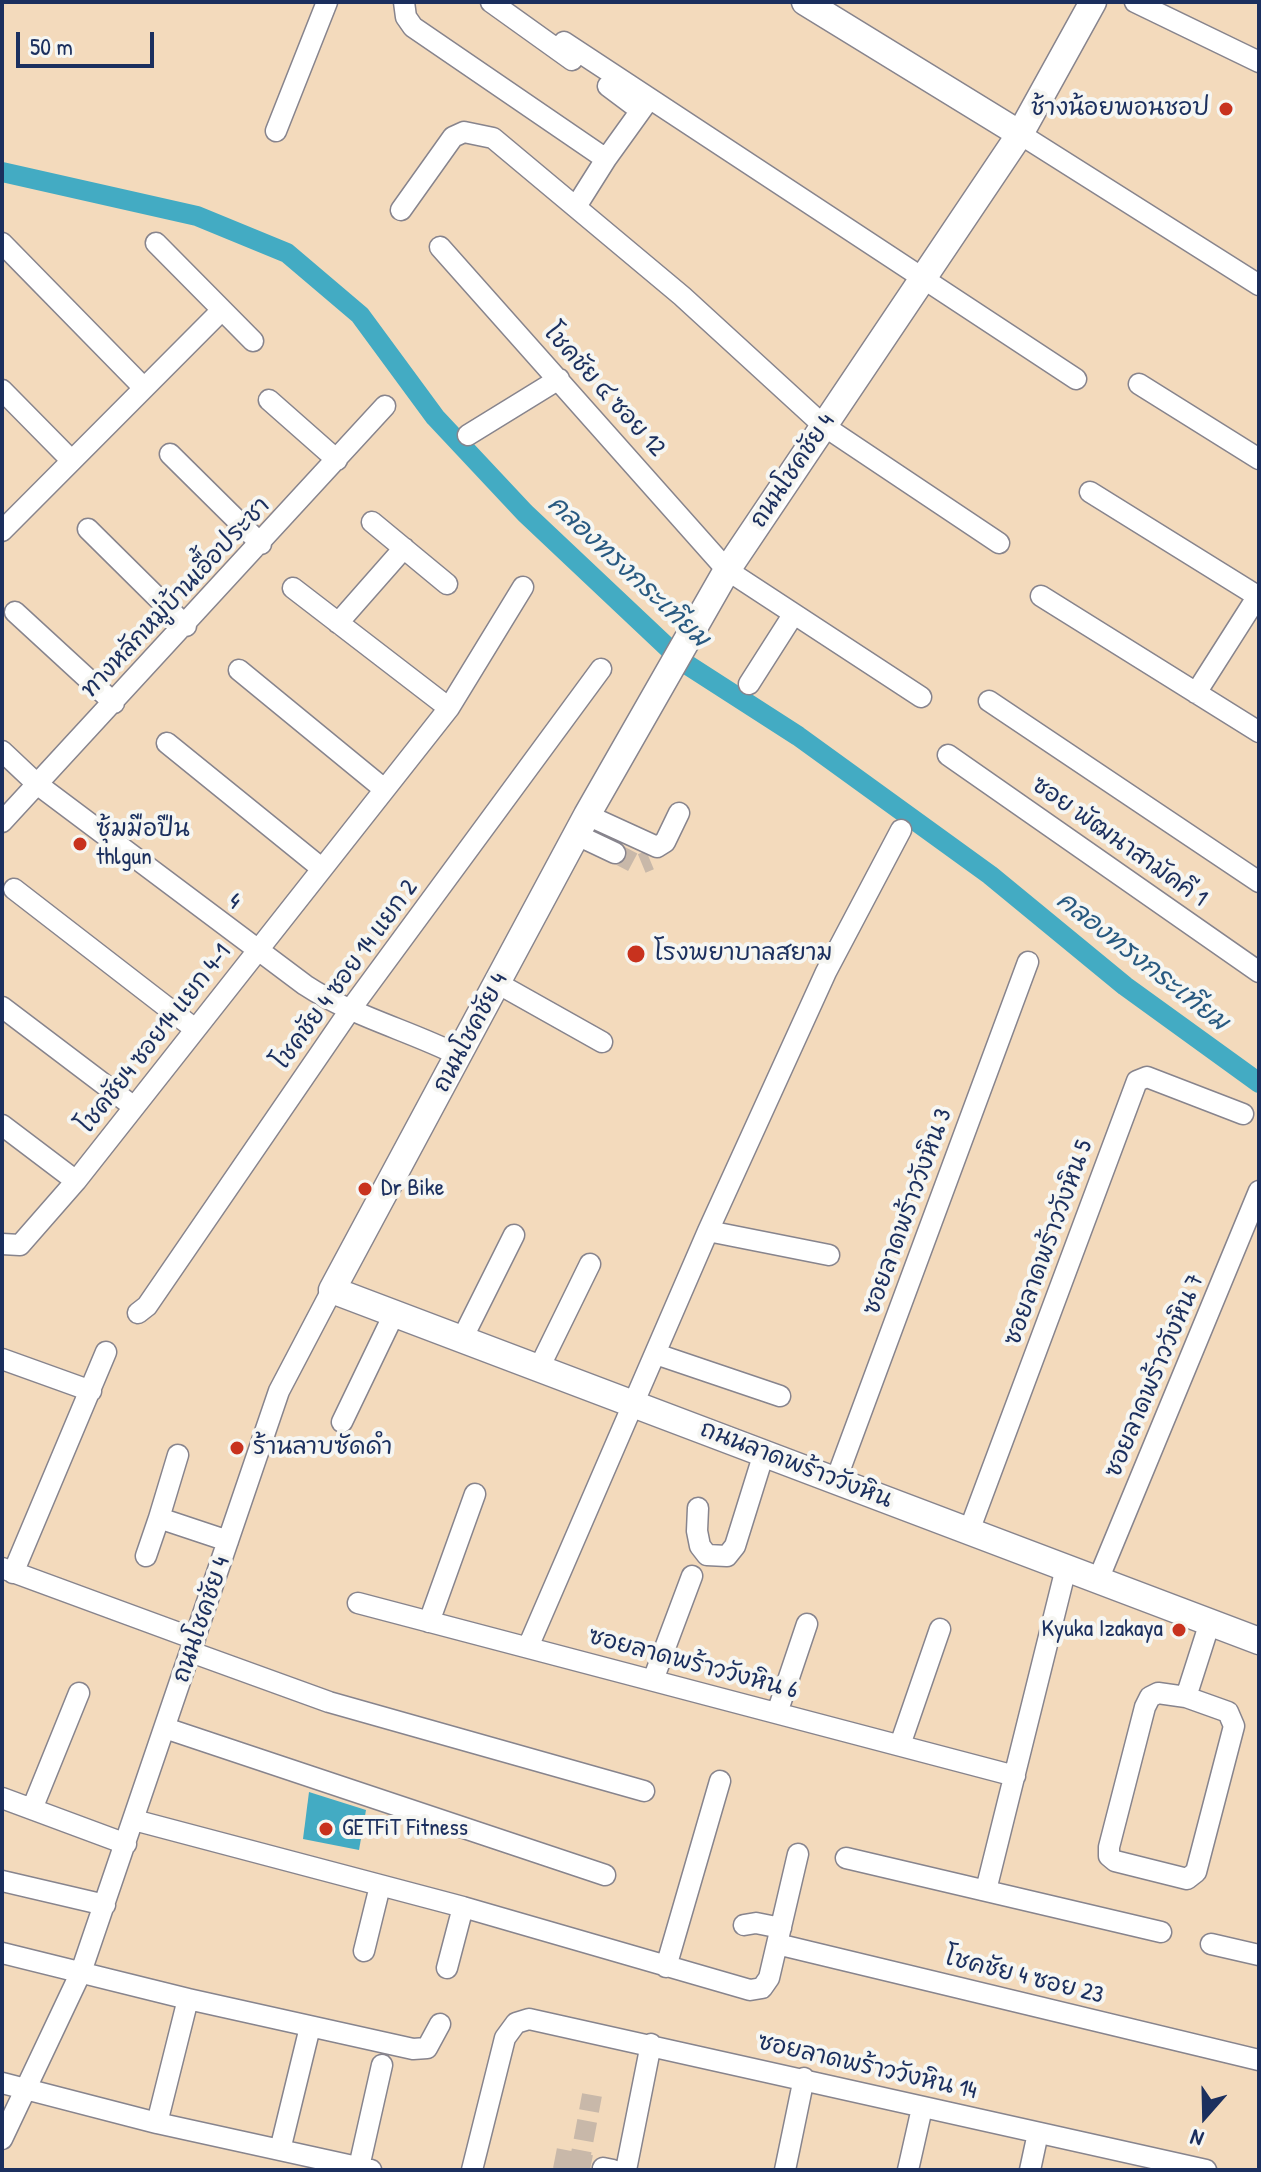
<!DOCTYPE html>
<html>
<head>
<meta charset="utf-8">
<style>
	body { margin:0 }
	#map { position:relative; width:1261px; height:2172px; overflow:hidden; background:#f3dabc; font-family:"Patrick Hand",sans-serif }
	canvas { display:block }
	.frame { position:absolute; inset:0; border:4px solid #1b2f5e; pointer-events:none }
	.north { position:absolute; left:1165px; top:2076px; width:80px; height:80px; -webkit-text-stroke:6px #f6f6f2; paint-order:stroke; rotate:200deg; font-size:22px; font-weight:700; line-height:32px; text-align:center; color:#1b2f5e }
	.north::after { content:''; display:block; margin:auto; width:28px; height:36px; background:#1b2f5e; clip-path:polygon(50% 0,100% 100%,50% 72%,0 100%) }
	.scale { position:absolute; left:16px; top:32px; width:138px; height:36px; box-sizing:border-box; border:4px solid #1b2f5e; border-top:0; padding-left:10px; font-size:24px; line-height:28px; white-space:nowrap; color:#1b2f5e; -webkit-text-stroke:6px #f6f6f2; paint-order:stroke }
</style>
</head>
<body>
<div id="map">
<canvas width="1261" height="2172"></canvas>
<div class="frame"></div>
<div class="north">N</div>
<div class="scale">50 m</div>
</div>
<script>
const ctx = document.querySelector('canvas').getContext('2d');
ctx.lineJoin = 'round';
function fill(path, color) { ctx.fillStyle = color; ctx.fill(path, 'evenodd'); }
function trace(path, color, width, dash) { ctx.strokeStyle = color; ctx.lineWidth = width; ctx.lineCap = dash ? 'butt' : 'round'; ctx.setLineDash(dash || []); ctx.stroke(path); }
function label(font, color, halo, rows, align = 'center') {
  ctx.font = font + ' "Patrick Hand","Playpen Sans Thai",sans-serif'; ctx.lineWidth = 8; ctx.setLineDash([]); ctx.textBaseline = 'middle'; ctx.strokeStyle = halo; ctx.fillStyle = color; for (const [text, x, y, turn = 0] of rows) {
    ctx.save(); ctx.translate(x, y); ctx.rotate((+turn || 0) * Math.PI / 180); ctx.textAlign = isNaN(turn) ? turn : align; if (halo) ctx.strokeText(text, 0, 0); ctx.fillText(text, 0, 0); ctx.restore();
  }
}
const water = new Path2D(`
	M309,1792L366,1810L359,1850L303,1839Z`);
const canal = new Path2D(`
	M2,172L197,216L287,253L360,315L435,417L525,513L683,662L798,736L990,875L1125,986L1259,1083`);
const minorTunnel = new Path2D(`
	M615,853L638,865L650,860
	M555,2158L591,2165
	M578,2170L592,2095`);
const minor = new Path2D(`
	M404,2L406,17L413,27L606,159L577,205
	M491,2L572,60
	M1135,2L1259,62
	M564,42L1076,379
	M608,86L640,110
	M276,131L327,2
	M1020,134L1259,285
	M606,159L647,102
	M401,210L453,137L464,132L493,138L682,296L824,426L999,543
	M2,243L144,388
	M156,243L253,341
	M440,247L727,570L921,697
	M1139,384L1259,459
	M2,390L71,460
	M269,400L337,460
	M468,435L559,379
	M170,454L261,544
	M1090,492L1259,597
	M372,522L447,584
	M88,529L186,626
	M2,531L222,310
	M293,588L449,708
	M1041,596L1259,732
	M15,612L114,703
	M338,623L404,548
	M239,670L384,789
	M749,684L793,615
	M1196,693L1259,594
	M989,701L1259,882
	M167,743L320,867
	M2,751L37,784L305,985C352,1016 408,1030 458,1055
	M948,755L1259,972
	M587,815L657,847L665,842L679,813
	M2,822L385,406
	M577,835L615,853
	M14,889L195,1029
	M497,983L602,1042
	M2,1007L134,1107
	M2,1125L76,1181
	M708,1231L829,1255
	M2,1244L20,1245L76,1181L449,708L523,587
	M138,1313L147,1306L350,1010L601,669
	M462,1339L514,1235
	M656,1354L780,1396
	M2,1359L91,1391
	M539,1368L590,1264
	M342,1422L394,1314
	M836,1480L1028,962
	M698,1508L697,1531L700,1546L707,1555L727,1556L735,1546L764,1453
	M159,1518L178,1455
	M969,1531L1137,1081L1147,1077L1243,1114
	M146,1556L159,1518L228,1541
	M2,1568L195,1639
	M13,1573L106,1352
	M1098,1580L1259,1191
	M358,1603L1015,1776
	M429,1622L475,1494
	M528,1647L708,1231L826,972L901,830
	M191,1652L329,1702L644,1791
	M653,1680L692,1576
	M1186,1697L1228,1712L1234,1726L1196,1872L1187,1879L1115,1861L1109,1856V1847L1145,1707L1150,1697L1158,1693L1186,1697L1210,1622
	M777,1713L807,1624
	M165,1728L605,1875
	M900,1745L940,1629
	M2,1798L126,1844
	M32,1809L79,1693
	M134,1820L463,1907L750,1990L762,1988L769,1978L798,1854
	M846,1858L1161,1932
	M2,1881L105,1905
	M986,1890L1066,1568
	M744,1925L756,1923L781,1928
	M777,1944L1259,2060
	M1211,1944L1259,1955
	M364,1951L380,1886
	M2,1953L188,1999L413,2049L427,2048L440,2024
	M666,1967L720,1781
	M447,1968L463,1907
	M2,2083L157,2123L371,2170
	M157,2123L188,1999
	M2,2139L81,1972L279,1391L332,1290
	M280,2150L310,2027
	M359,2167L382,2065
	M603,2168L613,2170
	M472,2170L505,2038L516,2023L529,2019L1206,2170
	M626,2170L651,2044
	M785,2170L804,2078
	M908,2170L922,2108
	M1030,2170L1038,2133`);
const major = new Path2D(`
	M805,2L1020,134
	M1093,2L1020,134L727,570L587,815L332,1290L1259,1641`);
const markers = [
	[1226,109,8,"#c8321e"],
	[80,844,8,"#c8321e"],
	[636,954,10,"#c8321e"],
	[365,1189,8,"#c8321e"],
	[237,1448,8,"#c8321e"],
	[1179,1630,8,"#c8321e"],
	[326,1829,8,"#c8321e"]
];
const poiNames = [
	["ช้างน้อยพอนชอป",1210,109,"right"],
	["ซุ้มมือปืน",96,830],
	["thlgun",96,858],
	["โรงพยาบาลสยาม",654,954],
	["Dr Bike",381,1189],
	["ร้านลาบซัดดำ",253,1448],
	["Kyuka Izakaya",1163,1630,"right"],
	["GETFiT Fitness",342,1829]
];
const streetNames = [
	["โชคชัย ๔ ซอย 12",604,391,48],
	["ถนนโชคชัย 4",793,471,-56],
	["ทางหลักหมู่บ้านเอื้อประชา",176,598,-47],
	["ซอย พัฒนาสามัคคี 1",1119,842,35],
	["4",234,902,37],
	["โชคชัย 4 ซอย 14 แยก 2",346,975,-54],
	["ถนนโชคชัย 4",471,1033,-62],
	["โชคชัย4 ซอย14 แยก 4-1",155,1039,-52],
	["ซอยลาดพร้าววังหิน 3",908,1212,-70],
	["ซอยลาดพร้าววังหิน 5",1049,1243,-70],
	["ซอยลาดพร้าววังหิน 7",1155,1376,-67],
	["ถนนลาดพร้าววังหิน",796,1465,21],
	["ถนนโชคชัย 4",202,1620,-71],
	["ซอยลาดพร้าววังหิน 6",693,1664,15],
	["โชคชัย 4 ซอย 23",1024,1977,14],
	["ซอยลาดพร้าววังหิน 14",867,2067,13]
];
const waterNames = [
	["คลองทรงกระเทียม",628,572,43],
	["คลองทรงกระเทียม",1142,962,38]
];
fill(water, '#43abc3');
trace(canal, '#43abc3', 20);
trace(minorTunnel, '#c8b8a9', 20, [20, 10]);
trace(minor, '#87848d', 23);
trace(major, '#87848d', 29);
trace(minor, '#fff', 20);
trace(major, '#fff', 26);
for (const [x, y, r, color] of markers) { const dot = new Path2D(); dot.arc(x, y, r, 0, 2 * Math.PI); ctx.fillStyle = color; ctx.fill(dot); trace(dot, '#f6f6f2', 3); }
label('24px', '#1b2f5e', '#f6f6f2', poiNames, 'left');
label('24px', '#1b2f5e', '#f6f6f2', streetNames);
label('italic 26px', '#295a81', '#f6f6f2', waterNames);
</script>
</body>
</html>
